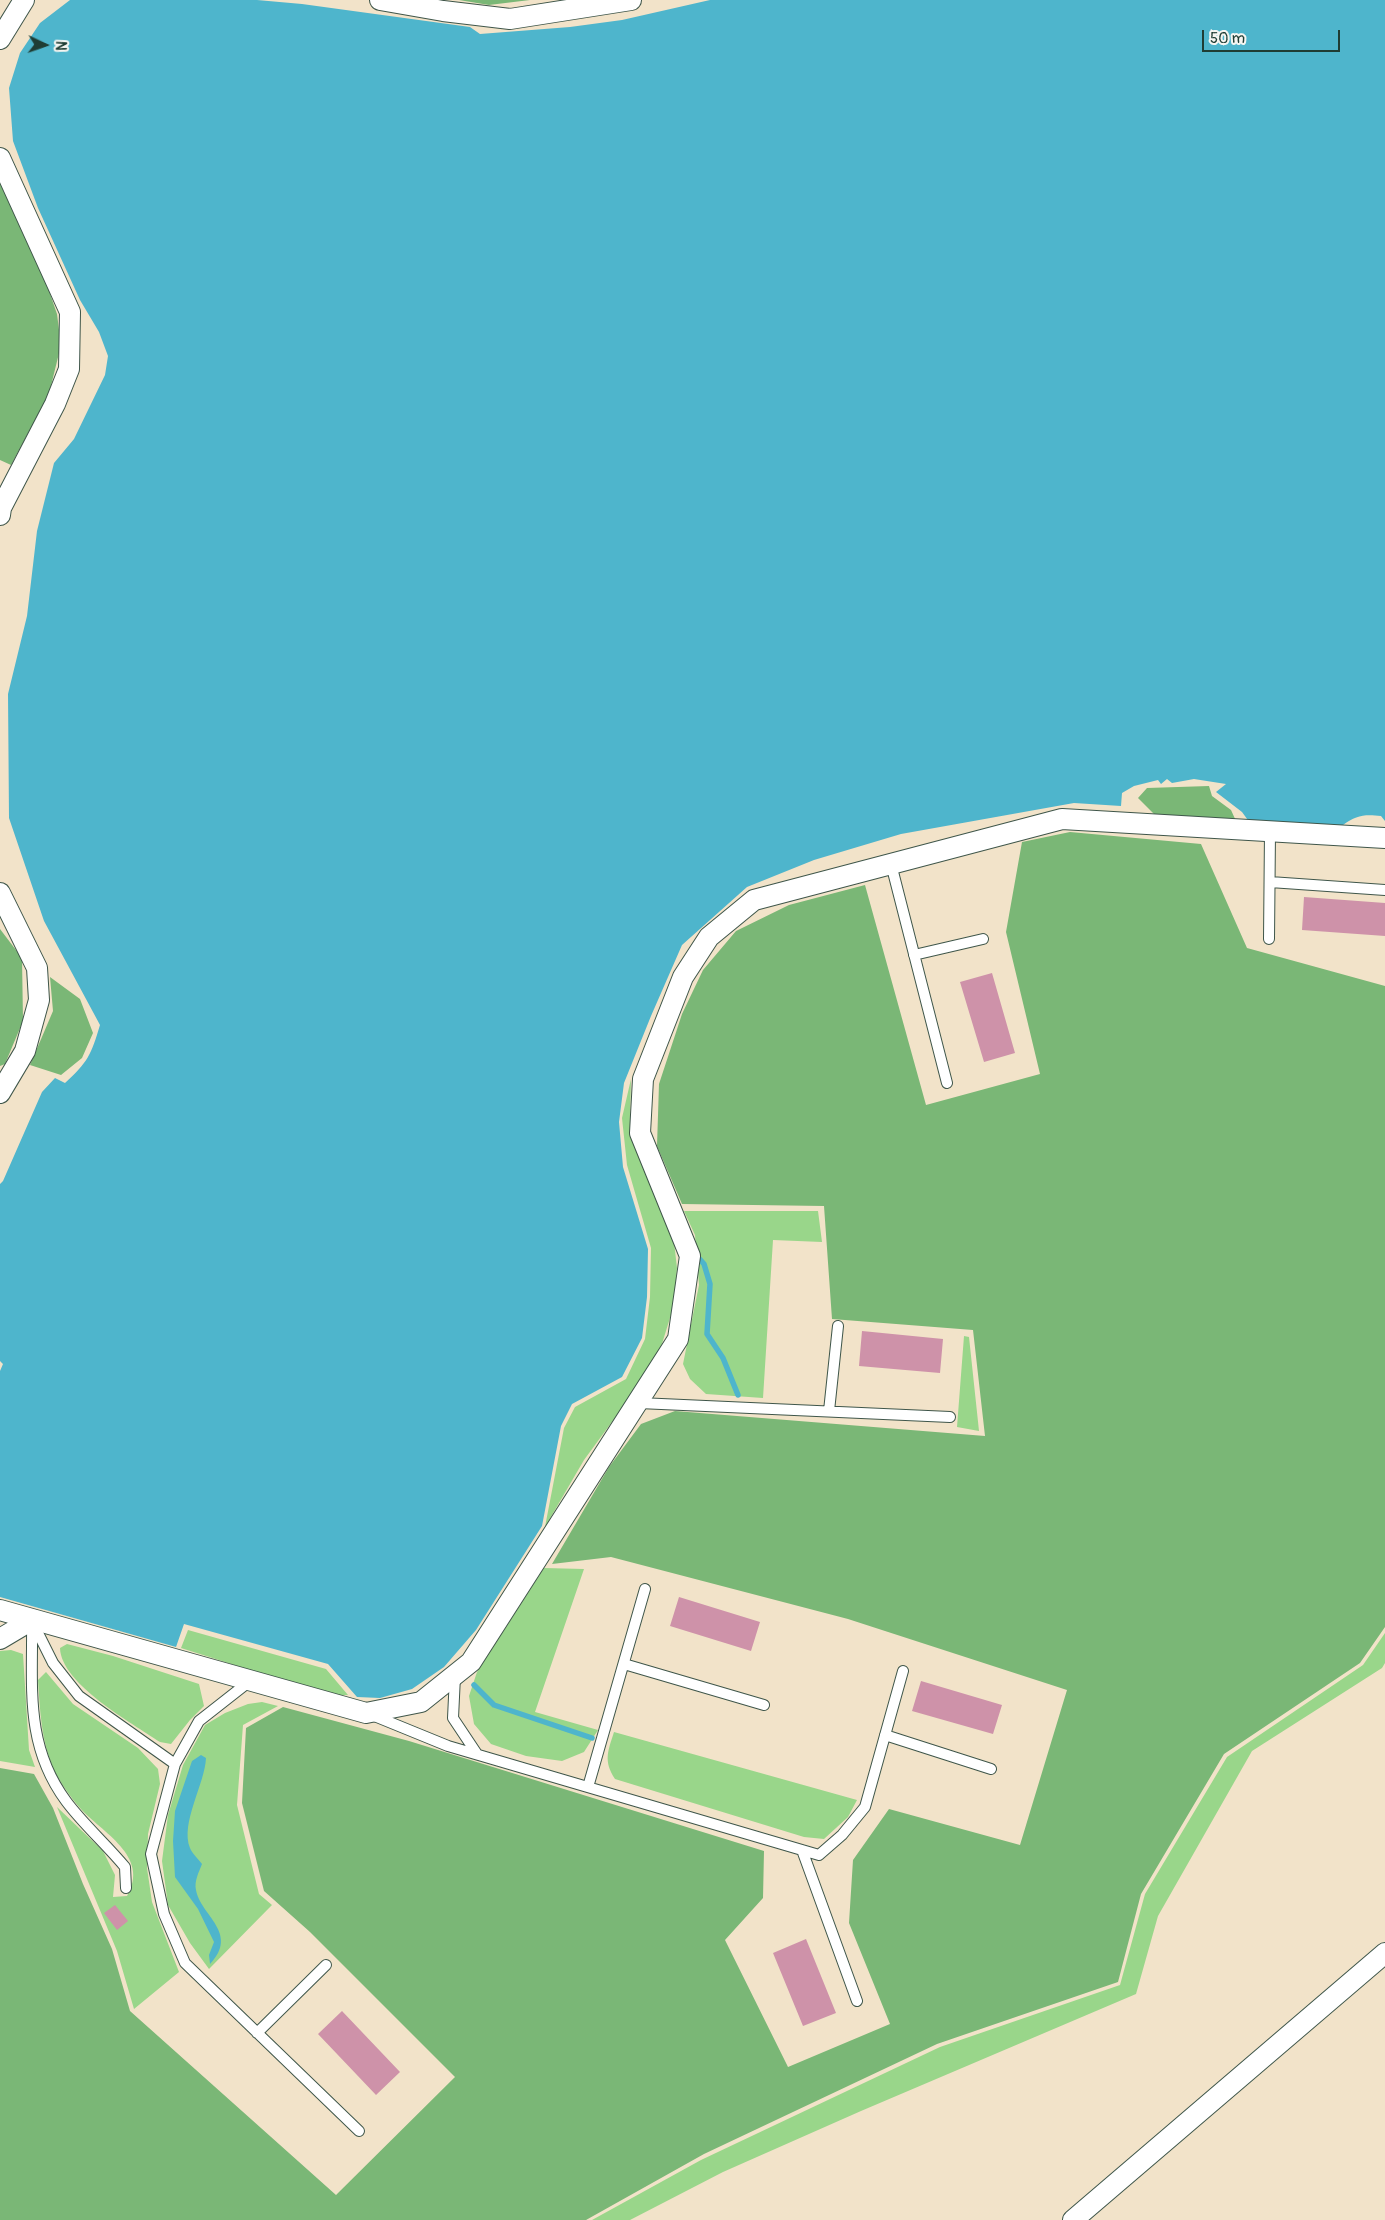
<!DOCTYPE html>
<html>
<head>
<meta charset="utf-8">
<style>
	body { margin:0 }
	#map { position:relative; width:1385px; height:2220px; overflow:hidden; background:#f2e3c9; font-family:Pangolin,sans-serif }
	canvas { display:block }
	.north { position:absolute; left:20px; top:20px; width:50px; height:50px; -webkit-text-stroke:4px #f6f6f2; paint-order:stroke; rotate:93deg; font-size:14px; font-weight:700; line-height:20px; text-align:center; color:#1f3d34 }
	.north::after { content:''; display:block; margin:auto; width:18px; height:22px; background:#1f3d34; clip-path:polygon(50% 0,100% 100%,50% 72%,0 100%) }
	.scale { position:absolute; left:1202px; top:30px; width:138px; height:22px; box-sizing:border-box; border:2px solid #1f3d34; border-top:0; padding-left:6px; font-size:15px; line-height:18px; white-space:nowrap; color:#1f3d34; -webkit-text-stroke:4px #f6f6f2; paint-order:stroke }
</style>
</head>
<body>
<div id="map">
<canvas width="1385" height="2220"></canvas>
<div class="north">N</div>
<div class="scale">50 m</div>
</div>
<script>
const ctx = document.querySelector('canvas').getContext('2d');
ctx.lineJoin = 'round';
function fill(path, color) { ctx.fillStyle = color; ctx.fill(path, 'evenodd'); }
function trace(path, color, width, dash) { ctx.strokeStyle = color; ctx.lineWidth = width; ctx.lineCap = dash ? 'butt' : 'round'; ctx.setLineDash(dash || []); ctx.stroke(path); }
const green = new Path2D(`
	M631,1079L630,1118L636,1148L674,1242L677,1268L674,1305L661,1347L639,1385L584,1460L545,1527L564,1428L575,1407L626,1379L645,1339L650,1297L651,1248L627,1165L622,1118Z
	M684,1211H818L822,1242L773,1240L763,1398L706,1394L690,1379L683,1364L699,1285L695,1235Z
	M964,1336L969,1337L979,1431L957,1427Z
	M544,1568L584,1569L535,1712L598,1730L584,1752L562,1761L526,1756L491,1744L474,1724L469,1696L477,1672Z
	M188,1630L326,1669L348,1695H329L181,1648Z
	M1385,1633V1663L1382,1668L1252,1751L1158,1916L1136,1994L861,2111L723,2172L630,2220H592L701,2160L940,2047L1120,1985L1145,1894L1227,1757L1363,1665Z
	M67,1644L113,1656L199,1684L204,1706L190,1720L171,1744L160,1742C132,1723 61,1684 60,1648Z
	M11,1650L23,1654L29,1750L35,1767L0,1761V1651Z
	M46,1672L73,1704L138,1748L158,1769L160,1784L148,1834L147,1868L152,1902L179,1972L134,2009L117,1951L57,1807L103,1851L115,1875L113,1897L127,1896C151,1856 101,1832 80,1808C71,1798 60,1782 54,1770C41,1741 40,1710 38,1680Z
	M262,1702L278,1706L243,1725L237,1805L259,1894L272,1905L209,1969L190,1943L168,1905L162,1861L168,1815L183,1765L205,1725L225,1713L248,1704Z
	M614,1732L857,1800L848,1817L824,1839L804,1837L615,1779C603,1761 608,1751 614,1732Z`);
const forest = new Path2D(`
	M459,0H530L489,5Z
	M0,183L45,279L57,314L61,345L49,394L11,465L0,460Z
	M1209,786L1212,796L1231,810L1236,821L1154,814L1138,798L1147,788Z
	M1070,832L1201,844L1247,948L1385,986V1627L1360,1663L1224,1754L1141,1894L1118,1982L937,2044L704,2154L586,2220H0V1768L34,1774L53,1808L83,1884L112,1949L130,2011L336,2195L455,2077L310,1932L264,1891L242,1803L246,1728L283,1707L409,1741L764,1851L763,1898L725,1940L788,2067L890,2024L849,1923L853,1860L889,1809L1020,1845L1067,1690L848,1619L611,1557L552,1564L609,1467L641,1424L675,1411L985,1436L973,1330L832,1319L824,1206L682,1204L657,1146L659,1084L682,1014L703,970L736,931L789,905L865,885L926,1105L1040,1074L1006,932L1022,842Z
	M0,929L22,958L23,1021L5,1064L0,1066Z
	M50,977L80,999L93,1033L82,1058L61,1075L30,1065L53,1011Z`);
const water = new Path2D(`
	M70,0H257L302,4L470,27L480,34L570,27L622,20L710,0H1385V821L1381,816C1365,814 1356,815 1343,825L1250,823L1242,812L1216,792L1226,784L1194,779L1172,783L1167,779L1161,784L1158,780L1134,786L1122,793L1121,806L1074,803L901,834L814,860L747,887L682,945L651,1016L624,1083L619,1122L623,1167L648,1249L647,1297L642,1338L622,1377L572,1404L561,1426L542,1526L476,1630L444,1667L412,1689L380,1698L357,1697L328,1664L184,1624L176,1647L0,1597V1371L3,1364L0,1361V1184L3,1181L42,1092L55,1078L65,1083C88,1062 91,1055 100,1025L44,921L9,818L8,694L27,616L37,531L54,463L74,439L105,375L108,356L99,332L80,300L38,208L13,141L9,88L20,53L40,23Z
	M201,1755L206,1758C205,1784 180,1823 190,1848C192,1853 198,1859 202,1864C199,1872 194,1881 196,1890C200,1915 240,1933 210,1964L209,1955L214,1942L198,1909L175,1877L173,1841L175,1811L192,1761Z`);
const stream = new Path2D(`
	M696,1255L704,1264L710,1284L707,1334L723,1358L738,1395
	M474,1685L494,1705L592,1738`);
const building = new Path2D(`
	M1304,897L1385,903V936L1302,930Z
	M992,973L1015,1053L984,1062L960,982Z
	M862,1331L943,1339L940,1373L859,1366Z
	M679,1597L760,1622L751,1651L670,1626Z
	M921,1681L1002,1705L993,1734L912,1711Z
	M115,1905L128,1921L117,1930L104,1913Z
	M806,1939L836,2013L803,2026L773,1953Z
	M342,2011L400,2072L376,2095L318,2034Z`);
const service = new Path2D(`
	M891,864L947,1083
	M1270,882L1385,890
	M1269,939L1270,832
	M914,955L983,939
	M639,1403L950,1417
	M829,1411L838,1326
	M32,1620C33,1686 24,1744 66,1801C83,1824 106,1844 125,1867L126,1888
	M33,1623L53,1663L79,1696L175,1764
	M624,1664L764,1705
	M455,1676L453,1718L477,1754
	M250,1681L199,1721L175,1764L151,1854L164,1914L185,1963L359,2131
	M372,1715L448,1746L819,1855L842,1835L865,1807L903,1671
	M885,1735L991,1769
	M588,1787L645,1589
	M802,1850L857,2001
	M257,2033L326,1965`);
const minor = new Path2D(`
	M380,0L443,11L510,19L631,0
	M0,39L24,0
	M0,158L70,312L69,369L55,404L1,508L0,515
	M0,893L37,968L39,1000L25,1051L0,1093
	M0,1610L366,1713L421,1702L471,1662L678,1339L690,1256L640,1133L643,1079L683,977L709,937L754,900L1062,819L1385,838
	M0,1639L32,1620
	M1073,2220L1385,1953`);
fill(green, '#99d68a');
fill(forest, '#7ab776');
fill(water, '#4eb5cc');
trace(stream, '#4eb5cc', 5.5);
fill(building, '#ce92a9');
trace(service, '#3f564a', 12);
trace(minor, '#3f564a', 22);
trace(service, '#fff', 10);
trace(minor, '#fff', 20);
</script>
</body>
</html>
